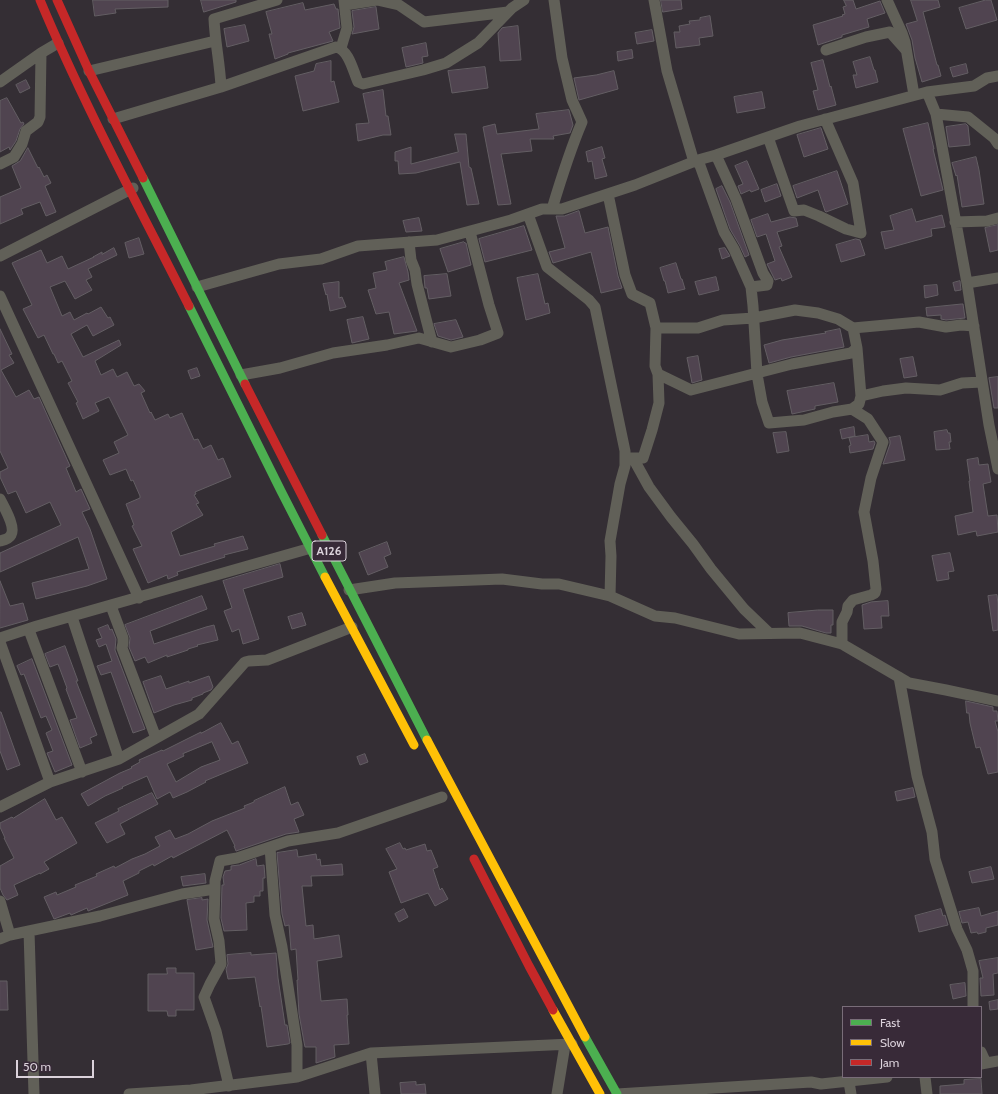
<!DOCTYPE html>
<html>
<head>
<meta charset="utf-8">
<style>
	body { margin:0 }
	#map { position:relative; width:998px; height:1094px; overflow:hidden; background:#342e34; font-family:Cabin,sans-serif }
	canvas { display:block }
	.legend { position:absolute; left:842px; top:1006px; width:140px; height:72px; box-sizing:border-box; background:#382a38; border:1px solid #796d79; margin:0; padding:5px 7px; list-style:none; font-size:12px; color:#dbd2db }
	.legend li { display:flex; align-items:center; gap:8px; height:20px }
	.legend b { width:20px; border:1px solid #796d79 }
	.scale { position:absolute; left:16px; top:1060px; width:78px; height:18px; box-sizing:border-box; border:2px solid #dbd2db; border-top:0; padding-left:5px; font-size:12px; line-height:14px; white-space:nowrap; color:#dbd2db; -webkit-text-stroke:3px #382a38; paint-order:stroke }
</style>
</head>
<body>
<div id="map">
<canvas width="998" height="1094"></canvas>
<ul class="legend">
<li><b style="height:5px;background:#4caf50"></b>Fast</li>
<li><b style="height:5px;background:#ffc107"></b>Slow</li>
<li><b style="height:5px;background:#c62828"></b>Jam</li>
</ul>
<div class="scale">50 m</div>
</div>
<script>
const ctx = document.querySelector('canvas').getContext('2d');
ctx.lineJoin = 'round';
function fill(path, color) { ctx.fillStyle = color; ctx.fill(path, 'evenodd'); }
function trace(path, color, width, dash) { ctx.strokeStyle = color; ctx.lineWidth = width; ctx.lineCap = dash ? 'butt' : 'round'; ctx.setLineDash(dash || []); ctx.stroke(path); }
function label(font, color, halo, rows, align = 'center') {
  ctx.font = font + ' Cabin,sans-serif'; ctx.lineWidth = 3; ctx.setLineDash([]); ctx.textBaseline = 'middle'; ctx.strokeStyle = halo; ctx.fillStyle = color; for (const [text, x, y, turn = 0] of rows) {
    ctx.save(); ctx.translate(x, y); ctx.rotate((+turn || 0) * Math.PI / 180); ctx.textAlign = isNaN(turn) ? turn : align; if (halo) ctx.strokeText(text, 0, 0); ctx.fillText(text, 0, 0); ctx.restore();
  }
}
const building = new Path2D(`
	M93,0H168V7L115,9L116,13L95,16Z
	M201,0H236V2L204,12Z
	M661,0H681L682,9L663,12Z
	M844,0H853L856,9L880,1L885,13L867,19L869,27L842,35V37L818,45L813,25L843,16L842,15L845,14L843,7L846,6Z
	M911,0H938L940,7L923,12L937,65H938L941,76L922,82L915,58L912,40L906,24L917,21Z
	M986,0H991L997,20L966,29L959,8Z
	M303,3L305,10L334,4L336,9H338L340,28L329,32L333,41L288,53V54L275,59L269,34H272L266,12Z
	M376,7L379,29L352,34L354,27L352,11Z
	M710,16L713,36L699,38L700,45L676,48L674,32H680L679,26L690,24L689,21L700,20V18Z
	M245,25L249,41L227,47L224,29Z
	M518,26L521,60L500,61L498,33L502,28Z
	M652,30L654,41L637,44L635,33Z
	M426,43L428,56L422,57L423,63L406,67L402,48Z
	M632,50L633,58L618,61L617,52Z
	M870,57L874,70H875L878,82L856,88L853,75H857L853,62Z
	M823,60L830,87L831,86L836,105L818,110L813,91L818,90L811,63Z
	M331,61V82L334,81L339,102L303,111L295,76L314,71L316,64Z
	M966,64L968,73L953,77L950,68Z
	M485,67L488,88L452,93L448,71Z
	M614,71L618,89L579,100L574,78L596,75Z
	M26,80L30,88L20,93L16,85Z
	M383,90L386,116H388L391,135H383L358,141L356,124L369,123L363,94Z
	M762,92L765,108L737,113L734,97Z
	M7,98L21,123L23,122L24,124L20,129L16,141L10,150L9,147L0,152V101Z
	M569,110L573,125L570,133L553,136L554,139H530L532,151L501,154L511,204L498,205L483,127L495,124L497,134L539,129L536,114Z
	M928,123L934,149H933L943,190L921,196L903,129Z
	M966,124L968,126L970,145L949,147L946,127Z
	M821,128L828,149L804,157L797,135Z
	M455,134H466L469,167L471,168L479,204L467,205L460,162L416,173L399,174L398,161H395V152L411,147V164L458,152Z
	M602,147L605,158L602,159L607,176L595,179L592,161L588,162L586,152Z
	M28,148L38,168L39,167L44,177L47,175L51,183L45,186L56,212L46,216L40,202L21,209L23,214L0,224V197L21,188L12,166L20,161Z
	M976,157L979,170L984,204L962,207L957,175L956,176L952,163Z
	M747,161L759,189L751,192L750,190L741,194L738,186L743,184L735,166Z
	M837,171L848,204L826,212L825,211L818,190L797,198L793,186Z
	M777,184L781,196L765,202L761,190Z
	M722,186L730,202L749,255L745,257L740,246L730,229L716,189Z
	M912,209L916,222L942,215L945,227L931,229L932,236L885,249L881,232L894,230L890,216Z
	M579,211L585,233L608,227L618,276L622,288L601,293L591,252L553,263L549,252L565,248L556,216H564Z
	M768,214L771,222L790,217L796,218L798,226L777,232L782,246L779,247L792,277L782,281L781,278L775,280L767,264L775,261L766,234L757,237L751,220Z
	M419,218L422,231L406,232L403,221Z
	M998,225V250L990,252L985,228Z
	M524,226L532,250L485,262L479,239Z
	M139,238L144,254L129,258L125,243Z
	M856,239L860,240L865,255L841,262L836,245Z
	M464,242L465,243H466L471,265L448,272L440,249Z
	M114,248L117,255L88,269L92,277L86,280L92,290L75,299L65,281L50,287L62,316L70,312L74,320L87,313L88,314L101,307L108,318L110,317L114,325L93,336L87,325L71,334L83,357L119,340L121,345L95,361L101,375L113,369L117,377L127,372L134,386L139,384L145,391L141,393L150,413L151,412L155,420L168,414L170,418L182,413L194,440L198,439L203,449L211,445L218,460L223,458L231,477L195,492L196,494L194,495L199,503L196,504L203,515L171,532L180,556L215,546L214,544L243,536L248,549L224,555L225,557L177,572L178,575L168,579L167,575L148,583L133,549L142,546L132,526L134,525L126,504L140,498V496L133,480L131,481L126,469L110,475L103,460L119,453L114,442L128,435L109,397L95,403L99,411L83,419L76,403L78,402L68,383L72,381L62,361L58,363L54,354H53L44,335L38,338L23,309L32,305L12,263L41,250L47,263L62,256L68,269L94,257H93L102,252V254Z
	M725,248L730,256L722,259L719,249Z
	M404,257L408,272L409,280L399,283L417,331L394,334L389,312L376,314L368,290L376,288L373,273L387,270L385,262Z
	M676,263L681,279H682L685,289L668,293L665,281H664L660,268Z
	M447,274L451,296L429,299L427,288H425L424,276Z
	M538,274L545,304L548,303L550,313L526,320L517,278Z
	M716,277L719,290L699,295L695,282Z
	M960,281L961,290L955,291L953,283Z
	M339,282V298L342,297L346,307L330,311L327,294L326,295L323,284Z
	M937,285L938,295L925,298L924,286Z
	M962,304H963L965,318L946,320L941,319V315L927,316L926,308Z
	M363,317L369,339L352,343L347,320Z
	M456,320L463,337L451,340L438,336L434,324Z
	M0,329L12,354L9,355L14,363L1,370L16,397L29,390L34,399L39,397L70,466L66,468L76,492L81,489L90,509L82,512L90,529L107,579L87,586L36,599L32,583L89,569L78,537L0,572V553L61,525L50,502L26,513L16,491L8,494L0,477V472L8,468L0,451Z
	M840,329L844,347L791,357L769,363L764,345L782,340L826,333L825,332Z
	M698,356L702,380L692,383L687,358Z
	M913,357L917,376L904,378L900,359Z
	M197,368L200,376L191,379L188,371Z
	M998,377V408H994L989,378Z
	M834,383L838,402L815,406V409L792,414L787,391Z
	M854,427L855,436L842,439L840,430Z
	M947,430L948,433H950L951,442H949L950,449L936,450L934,432Z
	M786,432L789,451L777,453L773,433Z
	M868,435L869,442L874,441L875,443L873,449L850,453L849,446L851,445L849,438Z
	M900,436L905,460L883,464L890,444V441L889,438Z
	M978,458L979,465L988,464L991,482L983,484L988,516L997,515L998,532L977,536L976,531L958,535L955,516L973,512L969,481H970L967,460Z
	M387,542L391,554L384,557L388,567L368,575L359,553Z
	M950,553L954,571L948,572L949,579L937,581L932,556Z
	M280,564L283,577L243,589L259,639L243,644L239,629L232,632L224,611L232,608L223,581Z
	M0,581L10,606L23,603L28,620L0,628Z
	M997,595L998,604V630L993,631L988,596Z
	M202,596L207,609L150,631L154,644L206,627L214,625L218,640L197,645L198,646L188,649V650L167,657V655L148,663L145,657L135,661L129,647L130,638L125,625Z
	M888,601L889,616H881L882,628L864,629L862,605L871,602Z
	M818,610H833V625H831V633H826L802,626H789L788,613Z
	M302,613L306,625L292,629L288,617Z
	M108,625L110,630L112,629L116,639L115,650L145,729L133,733L111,672L101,675L97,666L112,661L106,644L99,647L96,640L102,638L98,629Z
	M65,646L78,681H76L97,735L90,738L92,743L80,748L70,720L77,718L66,689L67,688L58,664L50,667L45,654Z
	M32,659L72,765L55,772L47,753L53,751L46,733L52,730L46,716L41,718L24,674L21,675L17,666Z
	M161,676L166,689L189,681V683L209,676L213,687L211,690L203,693V694L192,698V700L174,705L154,713L143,682Z
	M966,701L993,707V711H997L998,721H995L998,732V772L988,774L980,747L976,748L970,723L969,713H967Z
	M0,712H1L20,765L7,770L0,751Z
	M221,723L232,744L238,741L248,763L205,781L206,782L187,792L173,798L170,792L157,799L147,776L122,787L123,788L105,796L88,806L81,794L120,773L132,768L131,767L140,762L139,760L162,750L163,751L201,732V733ZM212,742L220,760L201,767L176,782L167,764L184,756L183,754Z
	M365,754L368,762L360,765L357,757Z
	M285,787L291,805L298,802L304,815L294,819L299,832L286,834L236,851L234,846H235L227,830L173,858L172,856L154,866L153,864L139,871V873L123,881L128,895L88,911L87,908L71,915L70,913L54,919L44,897L56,892L57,895L76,887L75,885L97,876L96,874L114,866L115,868L132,859L145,854L160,846L155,837L170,830L175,839L188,834L212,821L245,808L244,806L254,802V801Z
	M913,788L915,797L897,801L895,792Z
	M152,793L158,804L120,824L125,834L107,843L95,823L119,811L118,809Z
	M45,799L56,820L62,817L77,843L44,862L49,869L40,874V873L14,885L18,895L7,900L3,895L0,888V866L14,858L4,838H5L0,827V823L12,817L13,818Z
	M400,843L403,849L405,848L406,850L425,844L427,851L431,850L438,867L433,869L440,890L442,888L448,899L435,906L428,893L401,903L389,872L397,869L386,849Z
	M297,850L298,857L316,854L317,860L320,859L321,866L342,864L343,875L311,876L312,886H302L306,926L313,925L314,939L339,935L342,957L317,961L321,1001L347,999L348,1015H347L349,1044L334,1045L335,1057L316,1063V1047H305L304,1042L299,1014L297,980H298L296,949L291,950L289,925L285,926L282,914L277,853Z
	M256,859L257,866L264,865L265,878H263V891H260V896H254V902L246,903L247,930L224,931L221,918L222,885H224L223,877L225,871L231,870V866L239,865Z
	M991,867L994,879L972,883L969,872Z
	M205,874L206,883L183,886L181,877Z
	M202,898V900L208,899L207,920L213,947L196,950L187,900Z
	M979,908L981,916L998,911V925L986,928V932L978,934L977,932L971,933L968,922L962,923L959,912Z
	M404,909L408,917L399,922L395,914Z
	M941,909L943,916L945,915L948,925L919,932L915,916Z
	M251,953V955L276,953L278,978L285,1025H287L290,1043L288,1044L267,1047L261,1006L260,1007L255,977L228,979L226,969L228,964L227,955Z
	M998,958V973L993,974L994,995L981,996L980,978H983L979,961Z
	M167,968H176V973H194V1010H176V1016H168L167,1011H148V974H167Z
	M0,981H7L8,1010H0Z
	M965,983L966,996L953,999L950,985Z
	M998,1000V1009L990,1010L989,1002Z
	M981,1079L982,1094H940V1086L964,1084V1080Z
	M416,1082V1085L425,1084L426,1094H401L400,1083Z`);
const street = new Path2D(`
	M654,0L667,71L694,162
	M887,0L902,33L905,42L914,95
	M345,5L377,0L399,5L424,22L508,12
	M341,48L347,28L344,0
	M826,50L866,37L890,32L906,50
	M89,71L215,41
	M0,82L41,53L58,43
	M221,87L336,47C349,50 353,71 358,82L363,84L423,70L446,63L478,43L512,8L524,0
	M927,92L936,114L967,283L989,425L998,469
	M936,114L968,117L994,138L998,144
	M113,119L221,87C220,64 215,42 214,19L277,0
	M768,137L794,211L804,210L819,216L846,229L861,233L853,183L825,119
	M716,155L736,199L763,273L768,281L767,285L751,287
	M698,160L724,232L734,249L751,287L753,306L757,374L762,402L769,423L804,420L833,412L852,409L868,419L883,442L871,478L864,512L873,561L876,589L875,593L871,595L853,600L848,606L847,612L842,622V644
	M0,164L14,157L22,144L26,131L38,122L40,117L41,53
	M608,194L625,275L632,294L650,303L656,328H698L723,320L754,318L795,310L818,313L838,319L853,328L857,348L851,353L792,364L691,390L658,374L655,366L656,328
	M552,209C561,179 570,150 582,122L572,100L562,58L554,0
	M528,214L547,267L589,300L595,307L625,451V466L620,484L610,541L611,556L610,596
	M955,222L987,221L998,218
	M409,242L411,260L415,270L417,284L432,342
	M0,256L133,188
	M967,283L998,278
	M197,287L279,264L321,259L358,246L437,240L511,220L542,209H562L635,185L698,160L716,155L800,126L927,92L974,86L987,78L998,76
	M0,296L139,598
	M853,328L919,322L946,327L961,325L974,326
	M241,375L280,368L333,353L387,345L419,338L451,347L480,340L498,333L489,305L470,232
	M861,396L883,391L906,388L940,390L962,383L982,382
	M852,409L859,404L861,396L857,348
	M627,458H643L652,430L659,403L658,374
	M633,458L649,487L671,517L693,544L711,569L744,609L769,633
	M0,499C4,507 16,527 11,535C9,539 4,540 0,541
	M349,590L395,583L502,579L542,584H559L610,596L655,616L675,618L739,634L800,633L842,644L909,683L946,690L998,701
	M111,606L123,638V643L122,648L156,738
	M72,617L119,759
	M29,630L82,772
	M0,638L37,626L311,548
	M0,642L50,782
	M899,677L917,776L932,832L935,859L957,929L967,950L973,971V1007
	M0,807L50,782L119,759L199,714L245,662L249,661L267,660L352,627
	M270,847L275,915L282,947L297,1045V1077
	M215,889L214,919L219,941L221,964L210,984L204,997L216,1031L229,1086
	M0,901L10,935
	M29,931L34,1094
	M0,939L10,935L100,916L182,894L215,889V881L220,861L237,858L288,841L338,833L442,797
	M981,1052L986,1063
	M371,1053L375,1094
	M981,1064L998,1061
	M925,1077L927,1094
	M849,1082L851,1094
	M129,1094L191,1090L297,1077L371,1053L572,1044
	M557,1094L565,1045
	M617,1094L811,1082L821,1084L887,1077`);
const fast = new Path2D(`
	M143,178L245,384
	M189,306L281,491L325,577
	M322,535L427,740
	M585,1037L617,1094`);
const slow = new Path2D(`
	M325,577L414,745
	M427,740L585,1037
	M553,1010L600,1094`);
const jam = new Path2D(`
	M40,0C84,105 138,205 189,306
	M57,0L89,71L143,178
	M245,384L322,535
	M474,859L529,966L553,1010`);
const shields = [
	[329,551,34]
];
const shieldNames = [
	["A126",329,551]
];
fill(building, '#504450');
trace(building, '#635e63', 1);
trace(street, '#616058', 11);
trace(fast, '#4caf50', 9);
trace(slow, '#ffc107', 9);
trace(jam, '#c62828', 9);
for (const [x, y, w] of shields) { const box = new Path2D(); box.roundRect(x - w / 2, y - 10, w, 20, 3); ctx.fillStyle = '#382a38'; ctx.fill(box); trace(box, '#dbd2db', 1); }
label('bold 12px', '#dbd2db', null, shieldNames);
</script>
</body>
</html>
